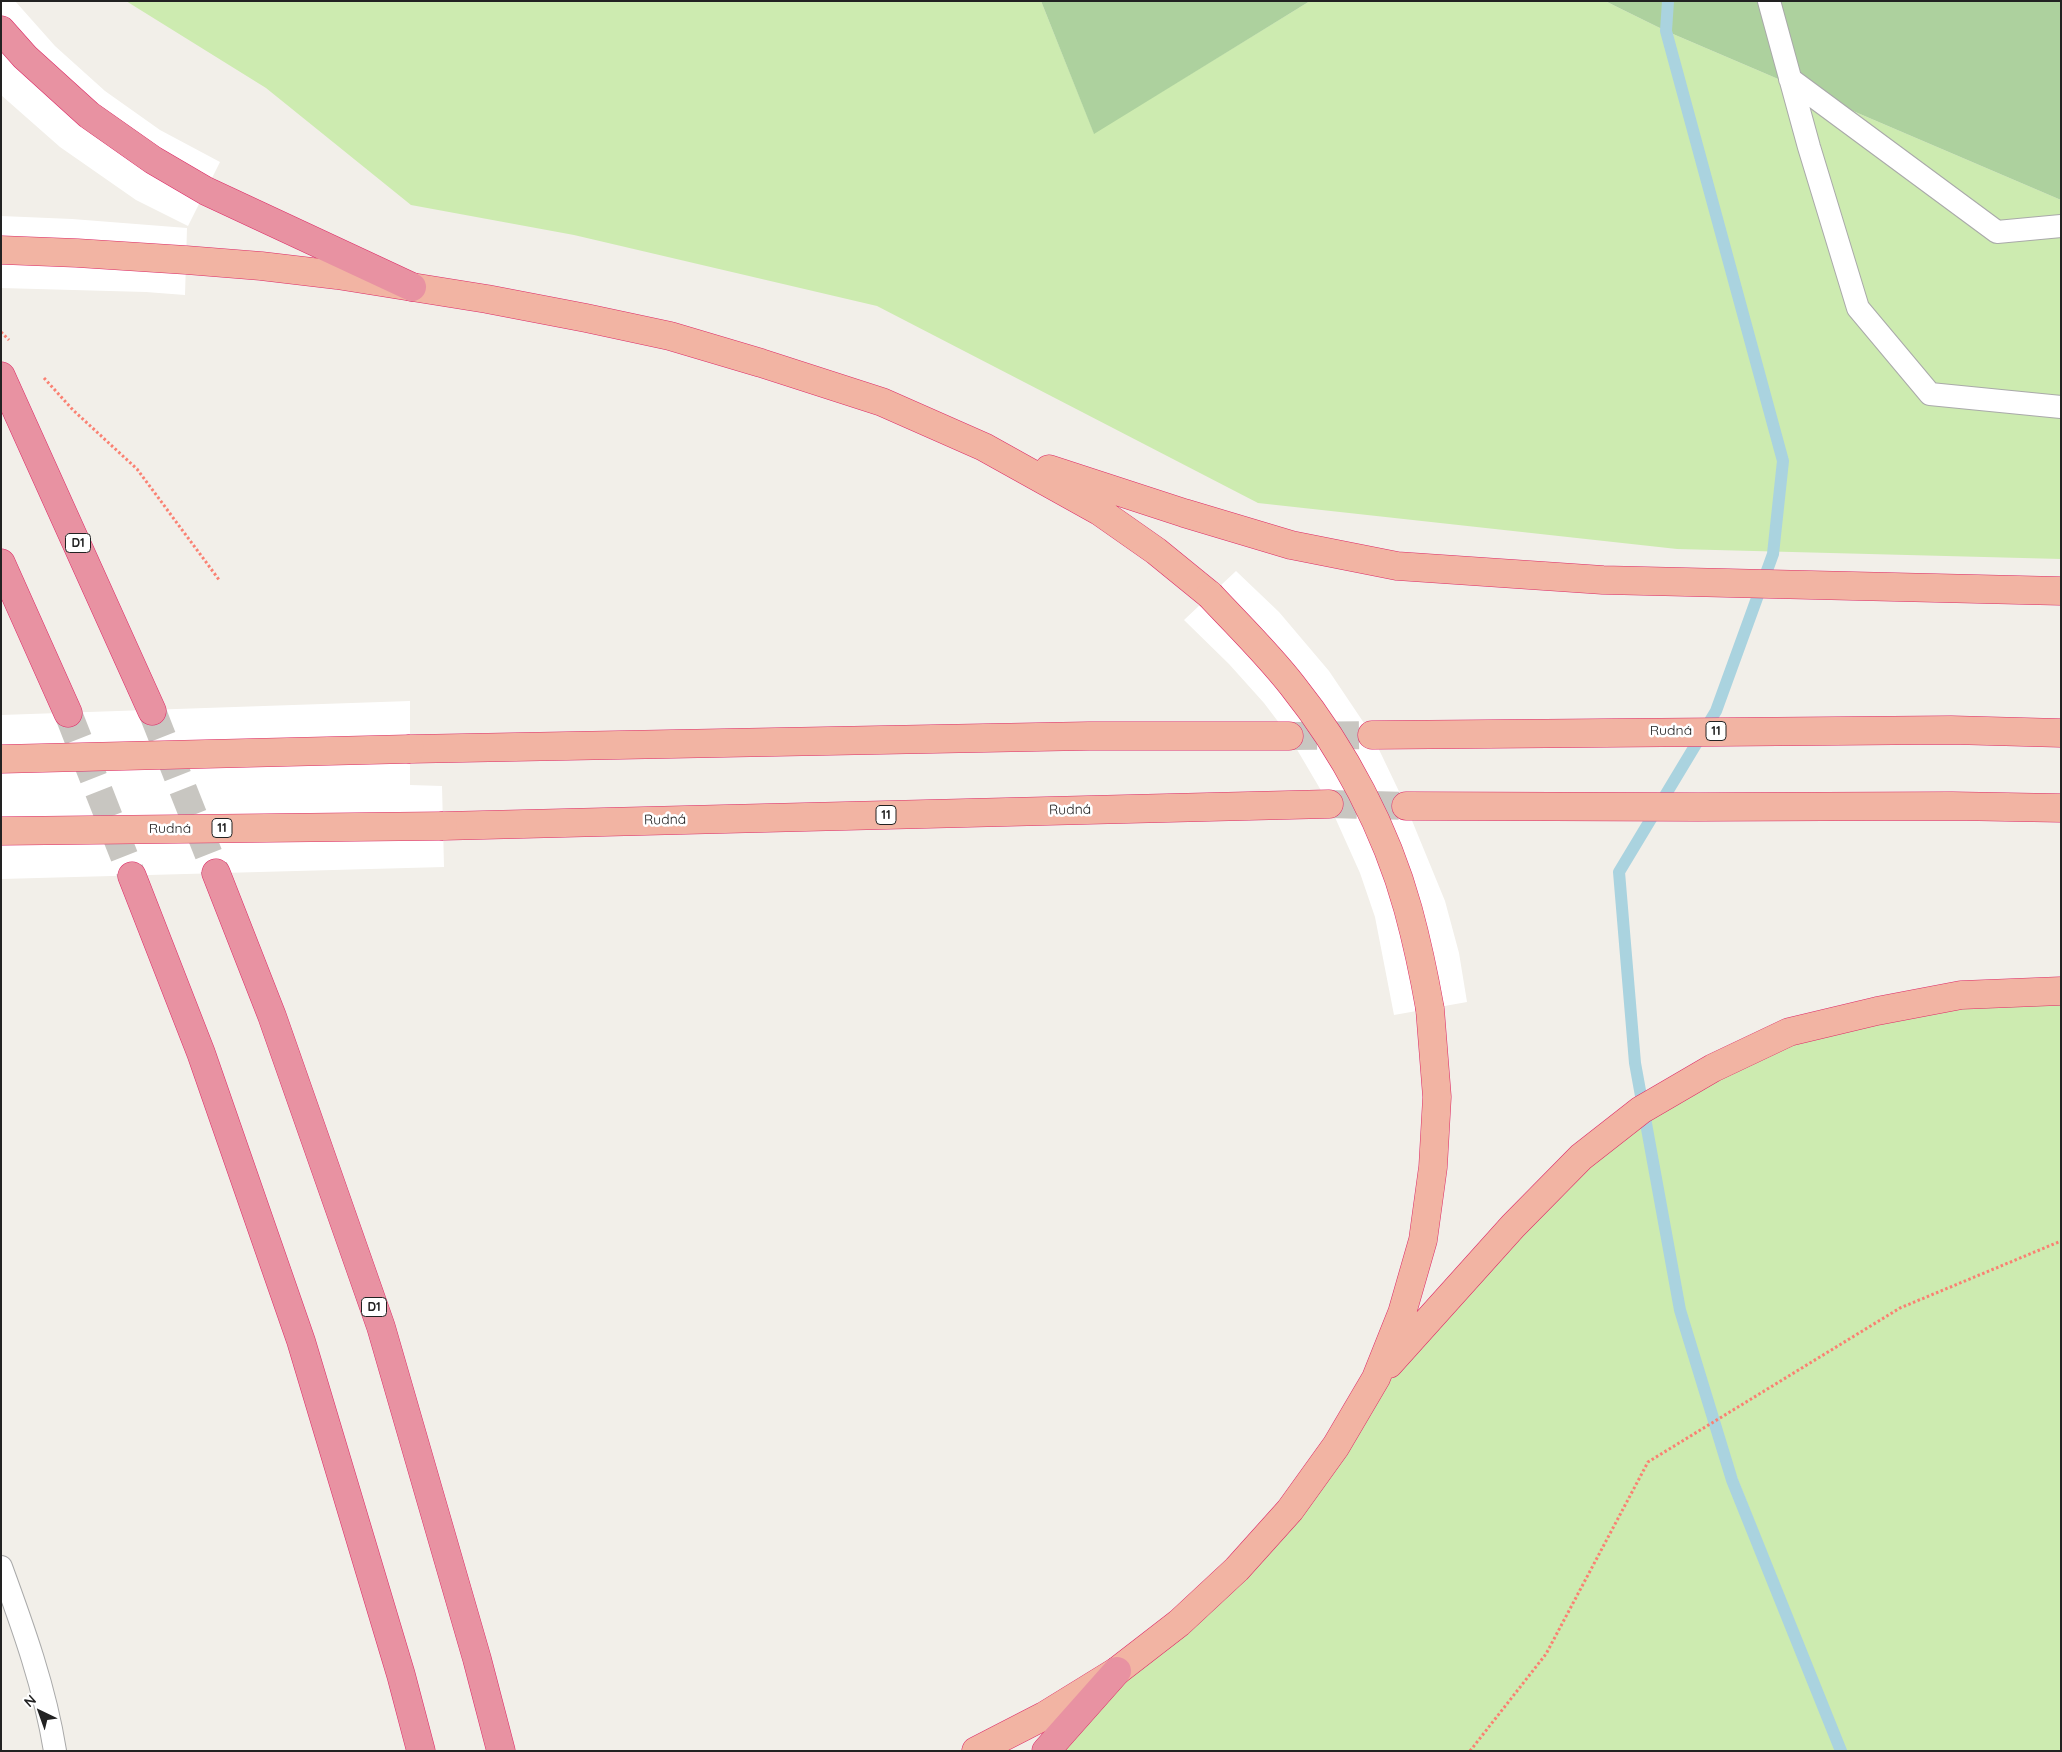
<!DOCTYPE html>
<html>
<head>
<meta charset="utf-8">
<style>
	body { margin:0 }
	#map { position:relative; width:2062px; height:1752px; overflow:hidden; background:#f2efe9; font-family:Quicksand,sans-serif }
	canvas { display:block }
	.frame { position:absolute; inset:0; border:2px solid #222; pointer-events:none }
	.north { position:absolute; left:15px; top:1687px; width:50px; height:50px; -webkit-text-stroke:4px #fff; paint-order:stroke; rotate:318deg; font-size:14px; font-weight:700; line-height:20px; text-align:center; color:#222 }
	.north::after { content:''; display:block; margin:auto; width:18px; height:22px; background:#222; clip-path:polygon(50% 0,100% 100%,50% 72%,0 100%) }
</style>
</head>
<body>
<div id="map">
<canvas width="2062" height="1752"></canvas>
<div class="frame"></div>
<div class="north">N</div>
</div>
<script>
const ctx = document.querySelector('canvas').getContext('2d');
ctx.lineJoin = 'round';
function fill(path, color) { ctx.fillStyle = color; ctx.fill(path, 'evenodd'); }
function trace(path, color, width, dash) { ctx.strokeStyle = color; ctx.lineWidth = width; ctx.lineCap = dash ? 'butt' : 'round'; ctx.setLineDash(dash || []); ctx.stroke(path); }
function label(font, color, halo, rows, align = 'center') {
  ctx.font = font + ' Quicksand,sans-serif'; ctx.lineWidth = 5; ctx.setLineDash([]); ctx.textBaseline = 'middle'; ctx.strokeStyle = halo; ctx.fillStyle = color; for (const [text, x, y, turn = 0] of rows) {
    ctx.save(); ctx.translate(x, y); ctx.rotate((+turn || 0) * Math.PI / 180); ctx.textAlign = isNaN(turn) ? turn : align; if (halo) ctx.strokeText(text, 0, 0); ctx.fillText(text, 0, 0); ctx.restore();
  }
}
const grass = new Path2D(`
	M126,1H1041L1094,133L1310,1H1605L1666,31L2061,200V559L1677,549L1258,503L877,306L574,235L411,205L266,88Z
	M2061,991V1751H1845L1716,1424L1732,1480L1841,1751H1046L1237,1569L1376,1378L1581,1157L1789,1032Z`);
const forest = new Path2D(`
	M1041,1H1310L1094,134Z
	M1605,1H2061V200L1666,31Z`);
const pier = new Path2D(`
	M1,1H15L55,46L105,91L160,130L220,162L188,226L136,200L60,147L1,95Z
	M1,216L72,219L187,228L185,295L146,292L1,288Z
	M1236,571L1279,612L1329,671L1372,735L1406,806L1445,901L1459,953L1467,1002L1394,1015L1375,917L1360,873L1329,804L1289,736L1264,703L1229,664L1184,620Z
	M410,701V785L442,786L444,867L1,879V715Z`);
const stream = new Path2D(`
	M1668,1L1666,31L1783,461L1773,554L1716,711L1619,872L1635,1063L1680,1310L1732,1480L1841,1751`);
const trunkTunnel = new Path2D(`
	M1289,736L1372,735
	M1329,804L1406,806`);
const motorwayTunnel = new Path2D(`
	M152,711L216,873
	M68,713L132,876`);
const path = new Path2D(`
	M1,332L9,340
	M44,378L73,410L137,469L220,581
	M1470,1751L1546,1654L1648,1462L1900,1308L2061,1241`);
const service = new Path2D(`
	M1769,1L1809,147L1858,308L1930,394L2061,407
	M1790,79L1997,232L2061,226
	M1,1567C23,1627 45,1688 55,1751`);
const trunk = new Path2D(`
	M1,250L77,253L186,260L261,266L337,275L487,299L586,318L670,336L761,363L882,402L984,447L1099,511L1156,551L1210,595
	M1049,469L1184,513L1291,545L1397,566L1603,580L2061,591
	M1372,735L1951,730L2061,733
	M410,749L1089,736H1289
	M1406,806L1698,807L1952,806L2061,808
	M443,826L1329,804
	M1389,1364L1513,1226L1581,1157L1641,1110L1713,1068L1789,1032L1877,1011L1961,995L2061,991
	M976,1751L1044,1716L1117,1671L1179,1623L1237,1569L1290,1510L1336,1446L1376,1378L1402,1313L1423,1240L1433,1167L1437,1097L1430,1009`);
const motorway = new Path2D(`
	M1,30L25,57L89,115L153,160L206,191L412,287
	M1,376L152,711
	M1,563L68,713
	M216,873L272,1016L381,1327L477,1659L501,1751
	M132,876L201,1053L301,1341L401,1675L421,1751
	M1046,1751L1117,1671`);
const trunkBridge = new Path2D(`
	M1210,595C1238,625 1267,653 1292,685C1344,750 1386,829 1408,909C1417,942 1424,975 1430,1009
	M1,759L410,749
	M1,831L443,826`);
const shields = [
	[78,543,25],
	[1716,731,20],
	[886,815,20],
	[222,828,20],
	[374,1307,25]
];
const shieldNames = [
	["D1",78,543],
	["11",1716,731],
	["11",886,815],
	["11",222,828],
	["D1",374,1307]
];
const streetNames = [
	["Rudná",1671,731],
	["Rudná",1070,810,-1],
	["Rudná",665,820,-1],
	["Rudná",170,829]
];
fill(grass, '#cdebb0');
fill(forest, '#add19e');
fill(pier, '#fff');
trace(stream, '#aad3df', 12);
trace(trunkTunnel, '#c8c6c1', 28, [28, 14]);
trace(motorwayTunnel, '#c8c6c1', 28, [28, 14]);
trace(service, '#a9a9a9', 24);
trace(trunk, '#dc2a67', 29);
trace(motorway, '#dc2a67', 29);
trace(path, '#fa8072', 3, [2.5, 2.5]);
trace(service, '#fff', 22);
trace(trunk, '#f2b4a3', 28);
trace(motorway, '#e892a2', 28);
trace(trunkBridge, '#dc2a67', 29, []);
trace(trunkBridge, '#f2b4a3', 28);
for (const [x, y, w] of shields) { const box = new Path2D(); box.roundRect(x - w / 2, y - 9.5, w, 19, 4); ctx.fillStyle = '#fff'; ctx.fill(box); trace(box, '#222', 1); }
label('bold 12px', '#222', null, shieldNames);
label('14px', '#222', '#fff', streetNames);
</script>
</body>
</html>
